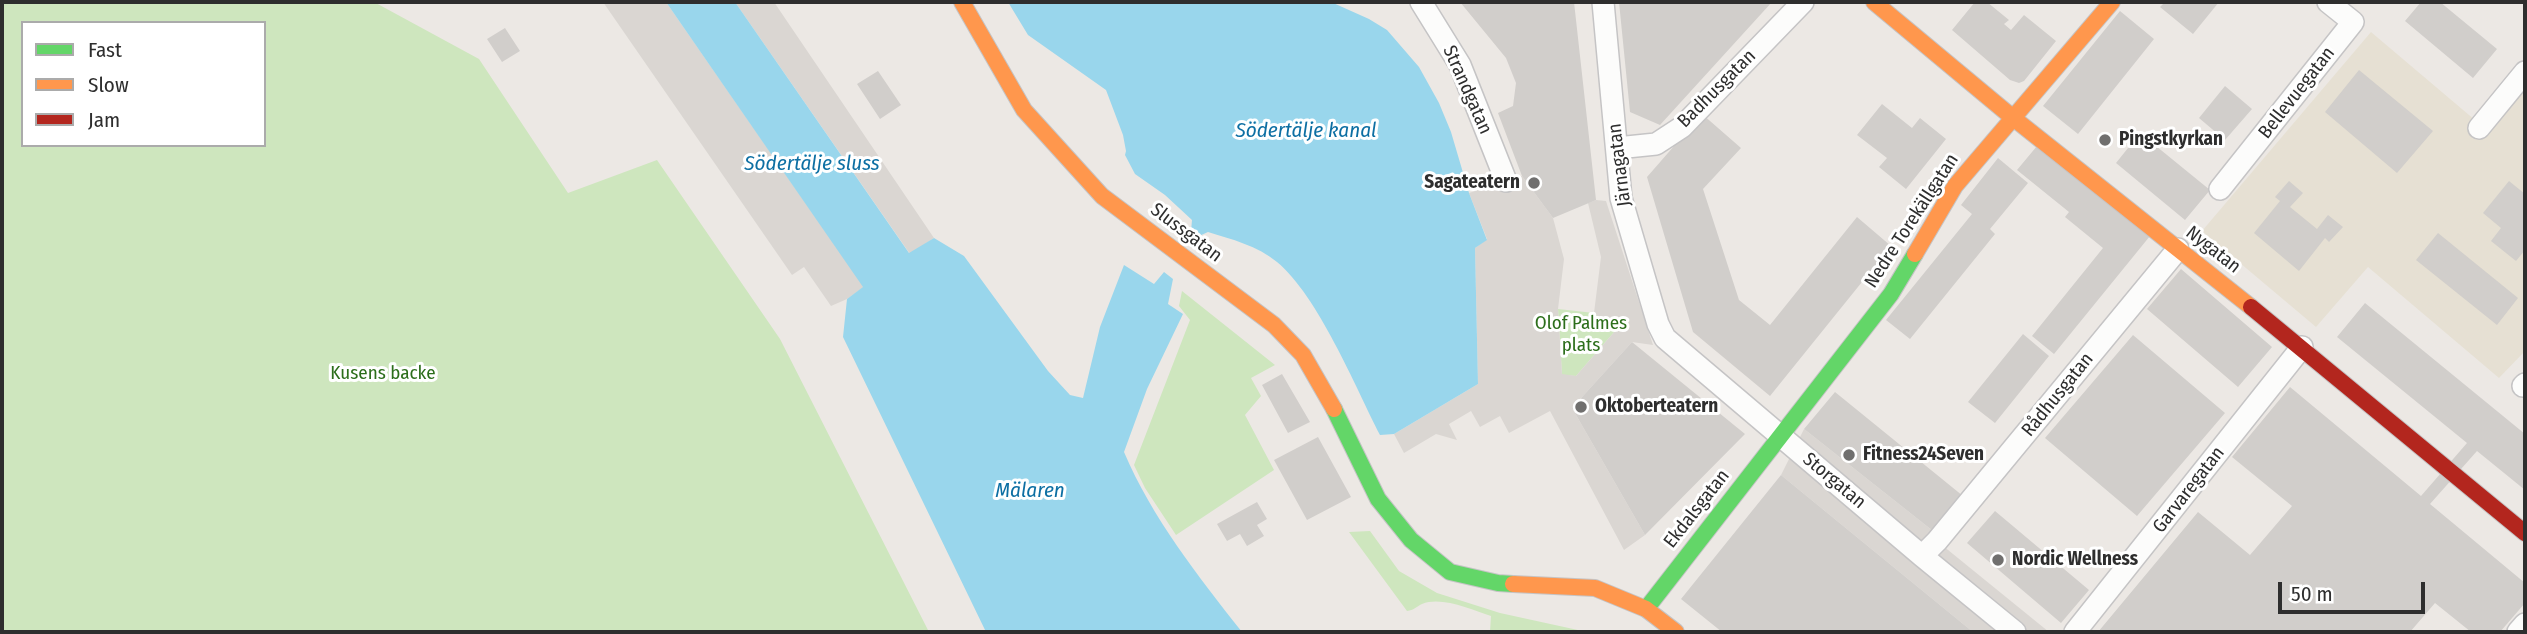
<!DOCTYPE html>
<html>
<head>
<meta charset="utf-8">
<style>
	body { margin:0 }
	#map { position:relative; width:2527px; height:634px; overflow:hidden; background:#ece8e4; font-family:"Fira Sans Condensed",sans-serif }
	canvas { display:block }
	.frame { position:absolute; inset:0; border:4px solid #2e2e2e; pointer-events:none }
	.legend { position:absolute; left:21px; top:21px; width:245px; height:126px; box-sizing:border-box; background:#fff; border:2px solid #ababab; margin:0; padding:9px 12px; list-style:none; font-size:21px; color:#2e2e2e }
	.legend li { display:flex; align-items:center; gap:14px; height:35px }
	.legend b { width:35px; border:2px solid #ababab }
	.scale { position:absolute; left:2278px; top:582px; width:147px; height:32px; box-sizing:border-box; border:4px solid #2e2e2e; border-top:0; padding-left:9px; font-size:21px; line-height:24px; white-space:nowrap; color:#2e2e2e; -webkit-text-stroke:5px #fff; paint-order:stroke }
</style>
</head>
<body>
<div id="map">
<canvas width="2527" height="634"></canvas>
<div class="frame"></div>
<ul class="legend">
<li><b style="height:9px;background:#63d668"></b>Fast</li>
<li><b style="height:9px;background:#ff974d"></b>Slow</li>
<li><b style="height:9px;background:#b3261e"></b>Jam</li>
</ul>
<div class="scale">50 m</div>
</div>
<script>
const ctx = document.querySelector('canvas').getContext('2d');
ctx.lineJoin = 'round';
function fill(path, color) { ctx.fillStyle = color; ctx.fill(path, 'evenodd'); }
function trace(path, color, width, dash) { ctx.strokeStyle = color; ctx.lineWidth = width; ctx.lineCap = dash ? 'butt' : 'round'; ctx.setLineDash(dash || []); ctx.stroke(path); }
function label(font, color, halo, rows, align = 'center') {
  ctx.font = font + ' "Fira Sans Condensed",sans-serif'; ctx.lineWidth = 6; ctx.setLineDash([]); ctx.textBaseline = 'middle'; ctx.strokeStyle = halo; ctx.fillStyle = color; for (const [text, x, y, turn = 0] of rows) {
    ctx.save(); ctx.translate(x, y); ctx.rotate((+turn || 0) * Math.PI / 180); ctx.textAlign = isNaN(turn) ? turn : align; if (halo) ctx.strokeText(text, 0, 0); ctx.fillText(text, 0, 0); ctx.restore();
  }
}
const education = new Path2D(`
	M2371,32L2482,126L2525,76V351L2499,378L2368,267L2316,327L2202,231Z`);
const green = new Path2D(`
	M2,2H374L479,59L568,193L657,160L780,339L929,632H2ZM23,23H264V145H23Z
	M1182,291L1275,365L1251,378L1261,396L1245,415L1274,470L1176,535L1145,488L1134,465L1190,320L1179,306Z
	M1558,309L1594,313L1615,331L1576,376L1562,375Z
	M1370,531L1399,571L1437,593L1500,613L1587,632H1490L1491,616C1472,610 1442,596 1422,604C1416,607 1414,610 1407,611L1349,532Z`);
const plaza = new Path2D(`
	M603,2H666L864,287L847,299L831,306L804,267L792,275Z
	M735,2H774L934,238L910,254Z
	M1522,176L1553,218L1564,259L1558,309L1562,374L1576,376L1615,331L1594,313L1601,257L1588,203L1596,200L1606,201L1653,345L1632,342L1572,408L1645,535L1624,550L1550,411L1509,433L1500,416L1480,427L1471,411L1449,424L1457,440L1436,434L1404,453L1394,434L1478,384L1475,248L1487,239L1469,193Z
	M1804,429L1933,531L1937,541L2049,632H1973L1781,475Z`);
const water = new Path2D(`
	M666,2H735L909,253L934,238L964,256L1048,371L1070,395L1083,398L1100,327L1124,265L1154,284L1164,272L1173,279L1168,304L1183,314L1147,389L1124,452C1152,518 1198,576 1242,632H986L843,337L847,299L863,287Z
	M1008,2H1331L1369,19L1387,30L1419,67L1439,103L1451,132L1469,193L1487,240L1475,248L1478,384L1394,434L1380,435C1355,386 1318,296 1277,262C1258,246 1231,239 1208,232L1197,237L1191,232L1192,220L1165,195L1135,174L1125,155L1126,151L1123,135L1106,90L1028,35Z`);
const building = new Path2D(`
	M1460,2H1574L1596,200L1553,218L1522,176L1498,113L1513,106L1516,83L1506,58Z
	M1619,2H1772L1660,125L1630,112Z
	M1975,2H1987L2009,20L2004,24L2011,30L2024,15L2056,41L2024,81L2019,83L2010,80L1952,30Z
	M2165,2H2219L2193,34L2160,7Z
	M2421,2H2440L2497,49L2473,78L2405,21Z
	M2120,11L2154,39L2078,134L2043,106Z
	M505,28L520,51L502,62L487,39Z
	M2359,70L2433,131L2397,173L2325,112Z
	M878,71L901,105L880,119L857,84Z
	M2225,86L2252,109L2225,140L2199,118Z
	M1882,104L1912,128L1920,118L1946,139L1906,189L1879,167L1887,158L1857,135Z
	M1702,114L1741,148L1703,189L1739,300L1770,325L1857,217L1891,246L1770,396L1693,332L1647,177Z
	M2140,133L2210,190L2185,220L2116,163Z
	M2037,146L2150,236L2054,354L2032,336L2103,248L2065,217L2069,212L2017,170Z
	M1998,158L2028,183L1990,229L1995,234L1910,339L1886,320L1972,214L1961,205Z
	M2289,181L2303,193L2290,207L2317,229L2328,215L2343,227L2329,242L2325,238L2299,271L2254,233L2280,201L2275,197Z
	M2509,181L2525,194V250L2516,261L2491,241L2501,228L2483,213Z
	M2438,233L2518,298L2497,325L2416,260Z
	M2181,269L2272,347L2238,387L2147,309Z
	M2365,303L2525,434V490L2477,451L2430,504L2525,583V603L2500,632H2471L2435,603L2410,632H2098L2198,512L2250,555L2292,506L2232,457L2290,387L2421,496L2467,443L2337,337Z
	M2023,334L2049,356L1995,423L1968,402Z
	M2133,335L2225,413L2137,516L2045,438Z
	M1632,342L1745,434L1645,535L1572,408Z
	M1282,374L1310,422L1288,433L1262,385Z
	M1835,392L1963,496L1933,531L1804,429Z
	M1318,437L1351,497L1307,520L1274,460Z
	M1781,475L1973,632H1722L1681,599Z
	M1257,502L1267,519L1257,525L1264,536L1247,546L1240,534L1227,541L1217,524Z
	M1995,511L2089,590L2061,623L1967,543Z`);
const street = new Path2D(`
	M1421,2L1460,65L1506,181
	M1603,2L1621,198L1658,324L1665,338L1922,556L2015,632
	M2479,128L2525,72
	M1617,148L1656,144L1682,127L1803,2
	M2220,189L2353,22L2328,2
	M2523,386L2525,384
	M1922,556L1937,541L2178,249
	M2075,632L2302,347
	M2518,632L2525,624`);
const fast = new Path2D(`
	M1334,409L1378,499L1411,540L1450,572L1498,583L1513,584
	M1646,609L1891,294L1915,254`);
const slow = new Path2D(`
	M962,2L1024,110L1102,196L1274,325L1303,355L1334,409
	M1874,2L2012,117L2251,307
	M1915,254L1955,186L2112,2
	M1513,584L1595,588L1646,609L1676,632`);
const jam = new Path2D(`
	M2251,307L2525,533`);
const markers = [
	[2105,140,7,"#706f6e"],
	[1534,183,7,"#706f6e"],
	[1581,407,7,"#706f6e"],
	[1849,455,7,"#706f6e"],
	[1998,560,7,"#706f6e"]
];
const streetNames = [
	["Badhusgatan",1717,89,-45],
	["Strandgatan",1467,90,66],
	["Bellevuegatan",2297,93,-52],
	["Järnagatan",1620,165,-97],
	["Nedre Torekällgatan",1912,221,-57],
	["Slussgatan",1186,233,37],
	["Nygatan",2213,250,38],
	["Rådhusgatan",2058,395,-51],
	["Storgatan",1834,481,40],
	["Garvaregatan",2189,490,-52],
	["Ekdalsgatan",1697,509,-52]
];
const poiNames = [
	["Pingstkyrkan",2119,140],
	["Sagateatern",1520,183,"right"],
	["Oktoberteatern",1595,407],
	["Fitness24Seven",1863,455],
	["Nordic Wellness",2012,560]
];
const parkNames = [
	["Olof Palmes",1581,324],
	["plats",1581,346],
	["Kusens backe",383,374]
];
const waterNames = [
	["Södertälje kanal",1306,131],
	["Södertälje sluss",812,164],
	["Mälaren",1030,491]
];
fill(education, '#e6e0d3');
fill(green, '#cee6be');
fill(plaza, '#dad6d2');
fill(water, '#99d6ec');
fill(building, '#d1cecb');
trace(street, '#c5c4c5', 24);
trace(fast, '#c5c4c5', 18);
trace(slow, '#c5c4c5', 18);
trace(jam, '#c5c4c5', 18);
trace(street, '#fcfcfb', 21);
trace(fast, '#63d668', 16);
trace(slow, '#ff974d', 16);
trace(jam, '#b3261e', 16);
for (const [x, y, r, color] of markers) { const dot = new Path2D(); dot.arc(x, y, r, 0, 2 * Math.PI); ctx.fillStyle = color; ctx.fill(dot); trace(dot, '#fff', 2.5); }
label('19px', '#2e2e2e', '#fff', streetNames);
label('bold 19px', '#2e2e2e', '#fff', poiNames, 'left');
label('19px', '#2c6e1b', '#fff', parkNames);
label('italic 21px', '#0d6fa3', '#fff', waterNames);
</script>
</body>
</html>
